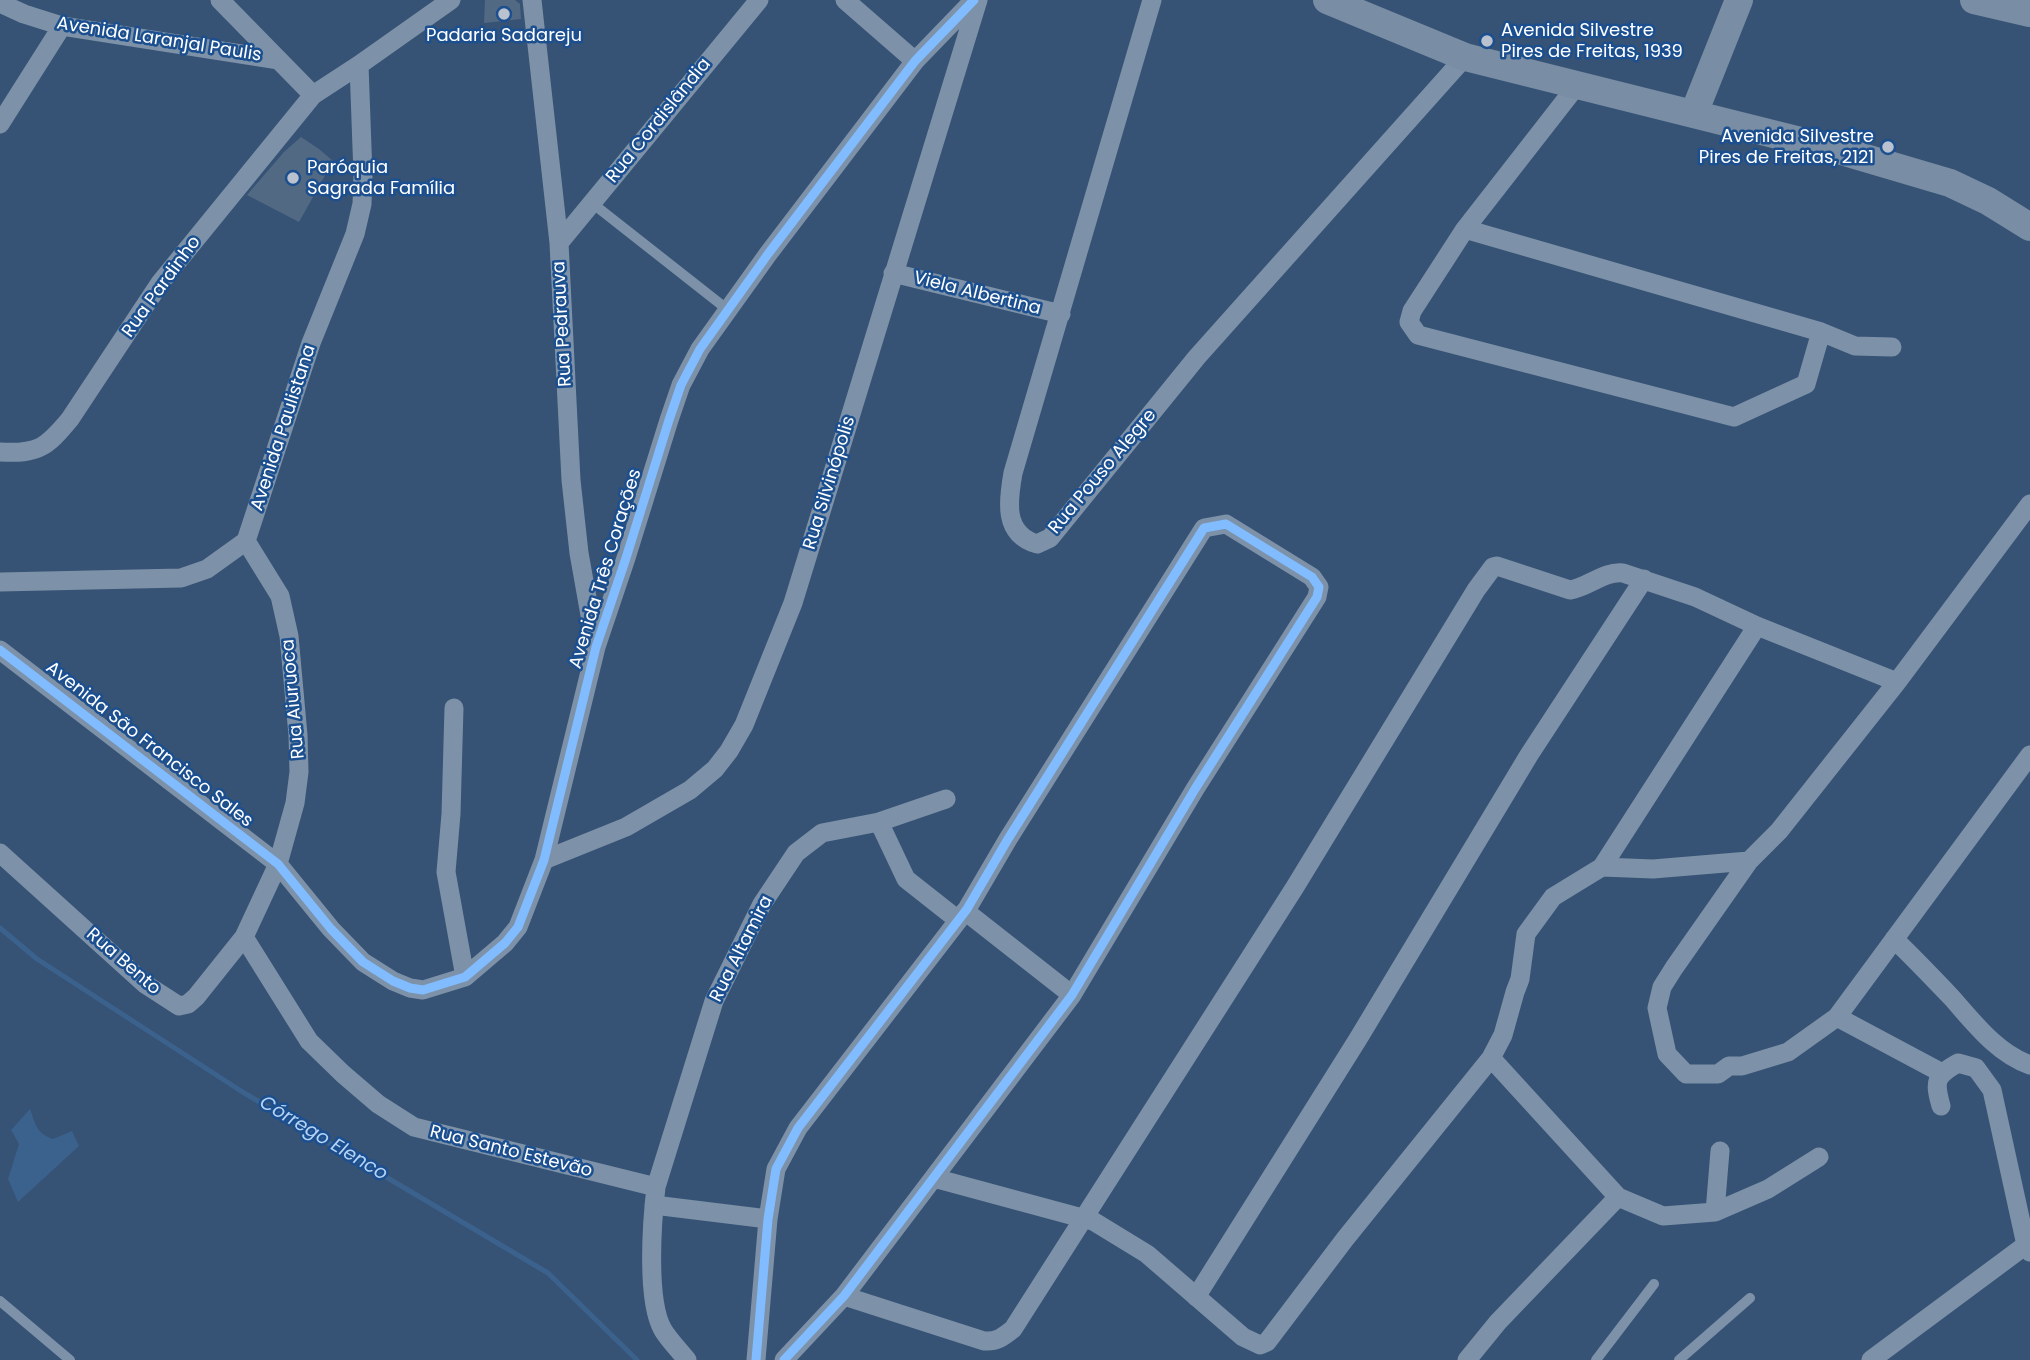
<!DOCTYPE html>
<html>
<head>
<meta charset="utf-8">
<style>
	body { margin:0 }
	canvas { display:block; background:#365274 }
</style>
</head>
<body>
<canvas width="2030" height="1360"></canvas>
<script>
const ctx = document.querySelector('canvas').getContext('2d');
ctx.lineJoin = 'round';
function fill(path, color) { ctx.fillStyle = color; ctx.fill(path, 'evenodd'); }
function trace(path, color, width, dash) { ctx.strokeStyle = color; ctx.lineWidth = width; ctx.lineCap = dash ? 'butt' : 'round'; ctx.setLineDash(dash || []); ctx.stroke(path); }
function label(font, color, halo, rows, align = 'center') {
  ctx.font = font + ' Poppins,sans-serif'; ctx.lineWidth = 5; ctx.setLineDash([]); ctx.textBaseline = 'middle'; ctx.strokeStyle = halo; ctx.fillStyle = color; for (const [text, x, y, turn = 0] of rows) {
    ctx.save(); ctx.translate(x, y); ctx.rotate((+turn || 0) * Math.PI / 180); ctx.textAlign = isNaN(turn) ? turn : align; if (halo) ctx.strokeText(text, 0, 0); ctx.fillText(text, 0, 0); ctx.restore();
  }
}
const water = new Path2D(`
	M30,1109C36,1125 36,1133 53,1139L72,1131L79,1146L18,1202L8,1179L19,1144L11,1130Z`);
const stream = new Path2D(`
	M0,928L37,959L241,1091L548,1273L637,1360`);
const building = new Path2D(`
	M485,0H515L520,4L521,19L484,23Z
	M301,137L319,149L333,161L299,222L247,195L284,152Z`);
const lane = new Path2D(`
	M592,203L728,310
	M0,1301L70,1360
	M1596,1360L1654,1284
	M1679,1360L1750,1298`);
const street = new Path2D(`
	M220,0L313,95
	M532,0L559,243L571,480L579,553L595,643
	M845,0L915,61
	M1152,0L1013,473C1008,501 1003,534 1037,544L1050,538L1197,357L1465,57
	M0,3L24,14L62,26L279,60
	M1578,84L1465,229L1412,311L1409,322L1418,335L1734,417L1806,384L1821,332
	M0,124L62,26
	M1465,229L1821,332L1855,346L1892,347
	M559,243L759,0
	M893,273L1061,314
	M0,452C38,454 46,448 70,419L160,283L313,95L359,65L451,0
	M2030,504L1897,682L1779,831L1749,861L1674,968L1662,987L1657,1008L1667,1054L1686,1074H1718L1729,1066H1742L1788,1052L1837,1017L2030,755
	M0,582L181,578L207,569L246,541L311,343L355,234L362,204L363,175L359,65
	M0,650L278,864L331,929L363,962L393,981L410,988L423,990L465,977L505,943L518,927L544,860L596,647L626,558L669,420L681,385L700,349L768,254L915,61L974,0
	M454,708L451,814L446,872L465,977
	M879,822L906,879L958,920
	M0,853L145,984L179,1006L188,1004L196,997L244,937L278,864L295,803L299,772L298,735L289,636L280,596L246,541
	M544,860L626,827L690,790L715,769L729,751L744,725L793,603L978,0
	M1749,861L1653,869L1602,867L1553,897L1526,934L1520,979L1515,992L1503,1035L1491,1058L1618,1197L1663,1216L1715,1212L1768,1189L1819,1157
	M1602,867L1757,626
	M965,911L1072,995
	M244,937L309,1041L343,1074L378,1104L414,1127L656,1187
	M1894,939C1914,958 1933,978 1952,998C1975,1024 1997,1053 2030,1065
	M1837,1017L1942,1073
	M1941,1106C1934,1081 1935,1076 1958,1063L1976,1068L1992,1090L2026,1245L2030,1252
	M934,1178L1093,1221L1147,1254L1243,1337L1260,1345L1267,1342L1345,1239L1491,1058
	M654,1205L768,1219
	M1715,1212L1720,1151
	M844,1296L984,1341C997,1342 1003,1337 1013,1329L1295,887L1476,590L1493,567L1497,566L1570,590C1589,587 1603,571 1623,573L1695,597L1757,626L1897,682
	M1196,1297L1358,1039L1529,755L1644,579
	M687,1360C679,1350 669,1340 663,1330C646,1301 652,1221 656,1187L714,1001L762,904L796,853L822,833L879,822L946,799
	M756,1360L768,1219L776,1169L798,1128L967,909L1008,839L1204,528L1226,524L1312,577L1319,587L1317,597L1195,789L1072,995L844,1296L784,1360
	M1467,1360L1498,1322L1618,1197
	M1871,1360L2026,1245`);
const secondary = new Path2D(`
	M1327,0L1465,57L1845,152L1950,183L1988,201L2030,227
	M1974,0L2030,13
	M1694,113L1739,0`);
const cycleway = new Path2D(`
	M0,650L278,864L331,929L363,962L393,981L410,988L423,990L465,977L505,943L518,927L544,860L596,647L626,558L669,420L681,385L700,349L768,254L915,61L974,0
	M756,1360L768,1219L776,1169L798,1128L967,909L1008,839L1204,528L1226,524L1312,577L1319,587L1317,597L1195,789L1072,995L844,1296L784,1360`);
const markers = [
	[504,14,7,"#b9c2ce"],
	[1487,41,7,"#b9c2ce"],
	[1888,147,7,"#b9c2ce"],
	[293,178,7,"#b9c2ce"]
];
const poiNames = [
	["Avenida Silvestre",1501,31],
	["Pires de Freitas, 1939",1501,52],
	["Padaria Sadareju",504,36,"center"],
	["Avenida Silvestre",1874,137,"right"],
	["Pires de Freitas, 2121",1874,158,"right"],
	["Paróquia",307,168],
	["Sagrada Família",307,189]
];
const streetNames = [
	["Avenida Laranjal Paulis",159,40,9],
	["Rua Cordislândia",659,121,-51],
	["Rua Pardinho",162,287,-54],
	["Viela Albertina",977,294,14],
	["Rua Pedrauva",563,324,-93],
	["Avenida Paulistana",284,428,-72],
	["Rua Pouso Alegre",1103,472,-50],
	["Rua Silvinópolis",830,483,-73],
	["Avenida Três Corações",606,569,-73],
	["Rua Aiuruoca",294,699,-95],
	["Avenida São Francisco Sales",149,745,38],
	["Rua Altamira",742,949,-63],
	["Rua Bento",123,962,41],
	["Rua Santo Estevão",511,1152,14]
];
const waterNames = [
	["Córrego Elenco",323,1139,31]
];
fill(water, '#3b618d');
trace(stream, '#3b618d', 5);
fill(building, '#526984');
trace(lane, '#7d92a8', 10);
trace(street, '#7d92a8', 19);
trace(secondary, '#798da4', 28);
trace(cycleway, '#80bcff', 9);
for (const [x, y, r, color] of markers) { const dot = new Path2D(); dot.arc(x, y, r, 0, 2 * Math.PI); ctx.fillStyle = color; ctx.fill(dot); trace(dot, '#1b4f8f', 2.5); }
label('18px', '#fff', '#1b4f8f', poiNames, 'left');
label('18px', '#fff', '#1b4f8f', streetNames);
label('italic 19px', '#b5d3f5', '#1b4f8f', waterNames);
</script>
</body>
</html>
